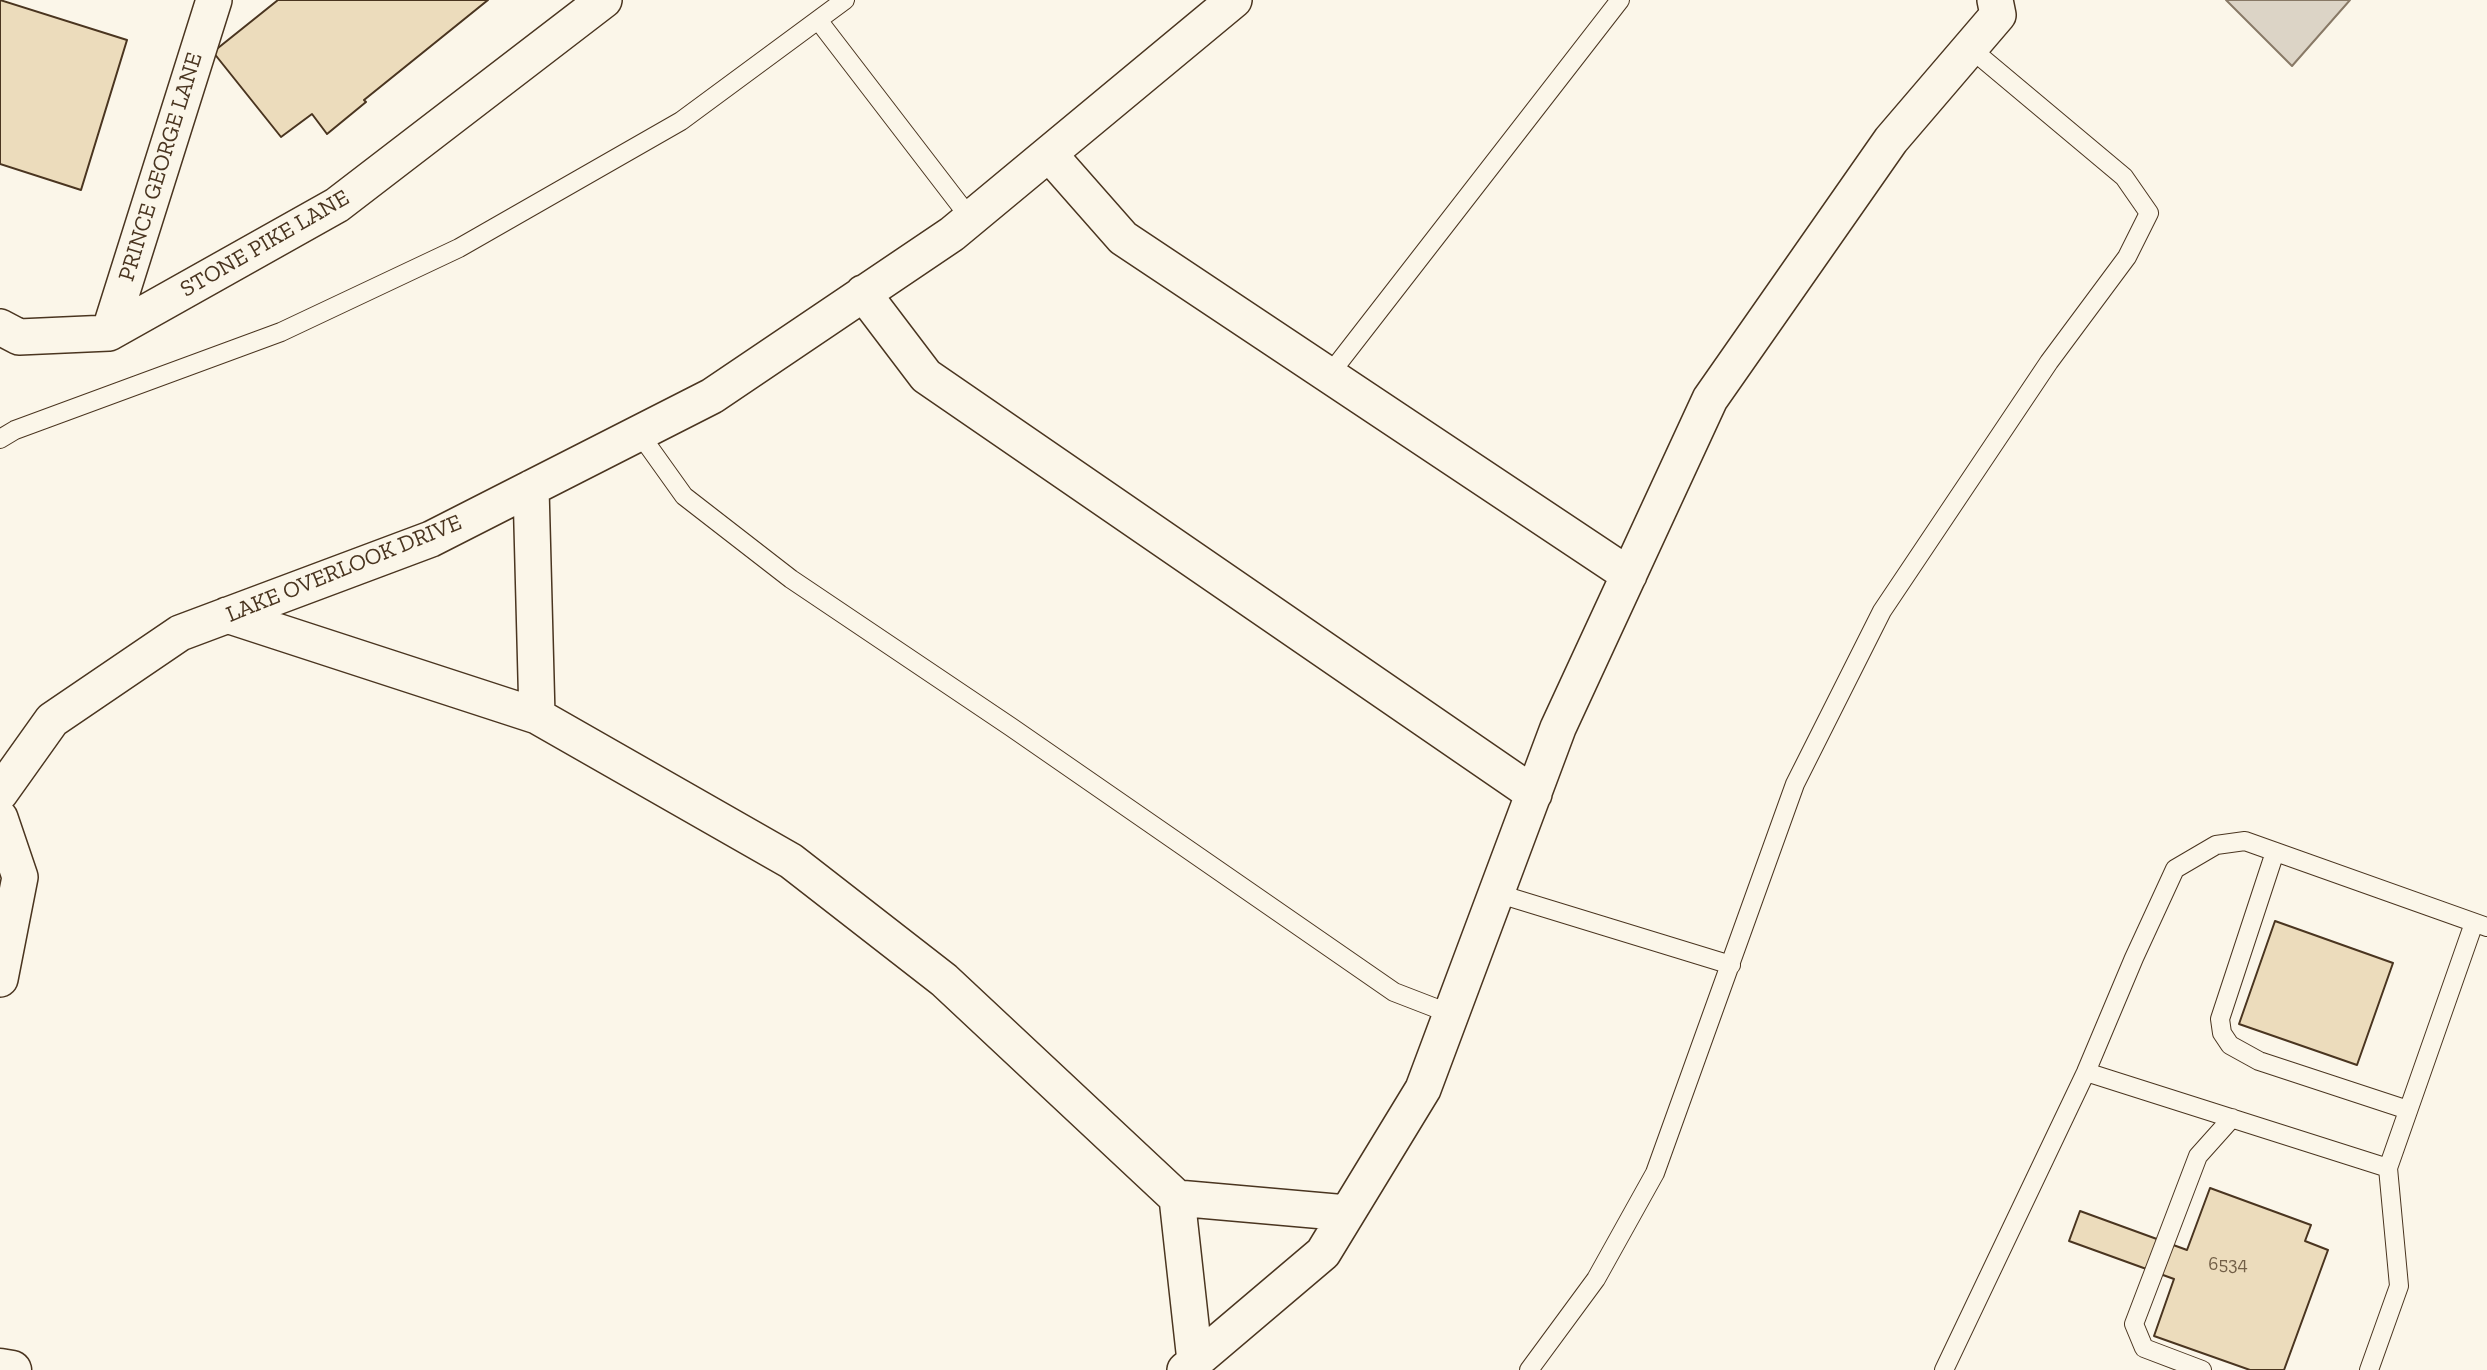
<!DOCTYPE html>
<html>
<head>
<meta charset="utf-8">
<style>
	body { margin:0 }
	canvas { display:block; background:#fbf6e9 }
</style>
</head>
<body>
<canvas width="2487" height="1370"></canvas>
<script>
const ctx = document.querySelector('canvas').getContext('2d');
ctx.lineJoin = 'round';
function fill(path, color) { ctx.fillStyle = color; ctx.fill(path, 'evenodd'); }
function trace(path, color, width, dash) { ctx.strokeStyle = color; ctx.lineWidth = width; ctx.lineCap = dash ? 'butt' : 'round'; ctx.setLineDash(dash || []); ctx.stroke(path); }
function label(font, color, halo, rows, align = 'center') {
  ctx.font = font + ' "Zilla Slab",serif'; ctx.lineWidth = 5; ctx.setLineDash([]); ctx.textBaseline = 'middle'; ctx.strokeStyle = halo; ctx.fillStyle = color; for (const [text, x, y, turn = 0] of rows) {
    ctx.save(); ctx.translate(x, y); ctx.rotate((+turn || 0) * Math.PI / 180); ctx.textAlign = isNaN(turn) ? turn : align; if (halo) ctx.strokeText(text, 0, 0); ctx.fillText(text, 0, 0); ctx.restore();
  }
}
const water = new Path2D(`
	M2226,0H2350L2292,66Z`);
const building = new Path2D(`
	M0,0L127,40L81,190L0,164Z
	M278,0H488L364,100L366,102L327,134L312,114L281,137L213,52Z
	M2275,921L2393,963L2357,1065L2239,1024Z
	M2210,1188L2311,1225L2305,1241L2328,1250L2284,1370H2250L2154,1336L2174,1279L2069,1241L2080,1211L2187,1250Z`);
const lane = new Path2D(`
	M818,20L970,218
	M1329,375L1620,0
	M639,433L684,496L791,579L1011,727L1394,992L1451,1014
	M0,439L15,430L281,332L459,248L681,121L845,0
	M2275,852L2220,1019L2222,1033L2230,1045L2259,1061L2408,1110
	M1496,893L1731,965
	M2086,1072L2388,1168
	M1529,1370L1596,1279L1655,1173L1795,784L1882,611L2049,362L2127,257L2149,213L2124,177L1970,48
	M1944,1370L2086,1072L2134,958L2175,869L2216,845L2245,841L2487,927
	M2202,1370L2144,1348L2134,1324L2198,1156L2232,1118
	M2369,1370L2399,1286L2388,1168L2474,923`);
const street = new Path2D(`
	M1049,154L1123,238L1629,575
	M863,293L926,376L1534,794
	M0,327L19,337L109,333L337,205L604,0
	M109,333L214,0
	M531,488L537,716
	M227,615L537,716L791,861L944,980L1177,1198L1347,1213
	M0,793L52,720L180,633L431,539L712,396L952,234L1234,0
	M0,818L20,877L0,979
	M1177,1198L1195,1361
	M1185,1370L1323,1253L1423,1089L1558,728L1710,399L1891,140L1998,15L1995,0`);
const secondary = new Path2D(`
	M0,1368L12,1370`);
const numberNames = [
	["6534",2228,1265]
];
const streetNames = [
	["PRINCE GEORGE LANE",161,167,-73],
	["STONE PIKE LANE",265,244,-30],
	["LAKE OVERLOOK DRIVE",344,569,-22]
];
fill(water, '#dcd4c6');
trace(water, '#887966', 2);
fill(building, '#ecdcbc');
trace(building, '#4a3520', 2);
trace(lane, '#4a3520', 20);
trace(street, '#4a3520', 38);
trace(secondary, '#4a3520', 41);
trace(lane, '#fbf6e9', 18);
trace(street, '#fbf6e9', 35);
trace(secondary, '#fbf6e9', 38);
label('19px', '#725f47', null, numberNames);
label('23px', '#4a3520', '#fbf6e9', streetNames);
</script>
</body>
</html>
